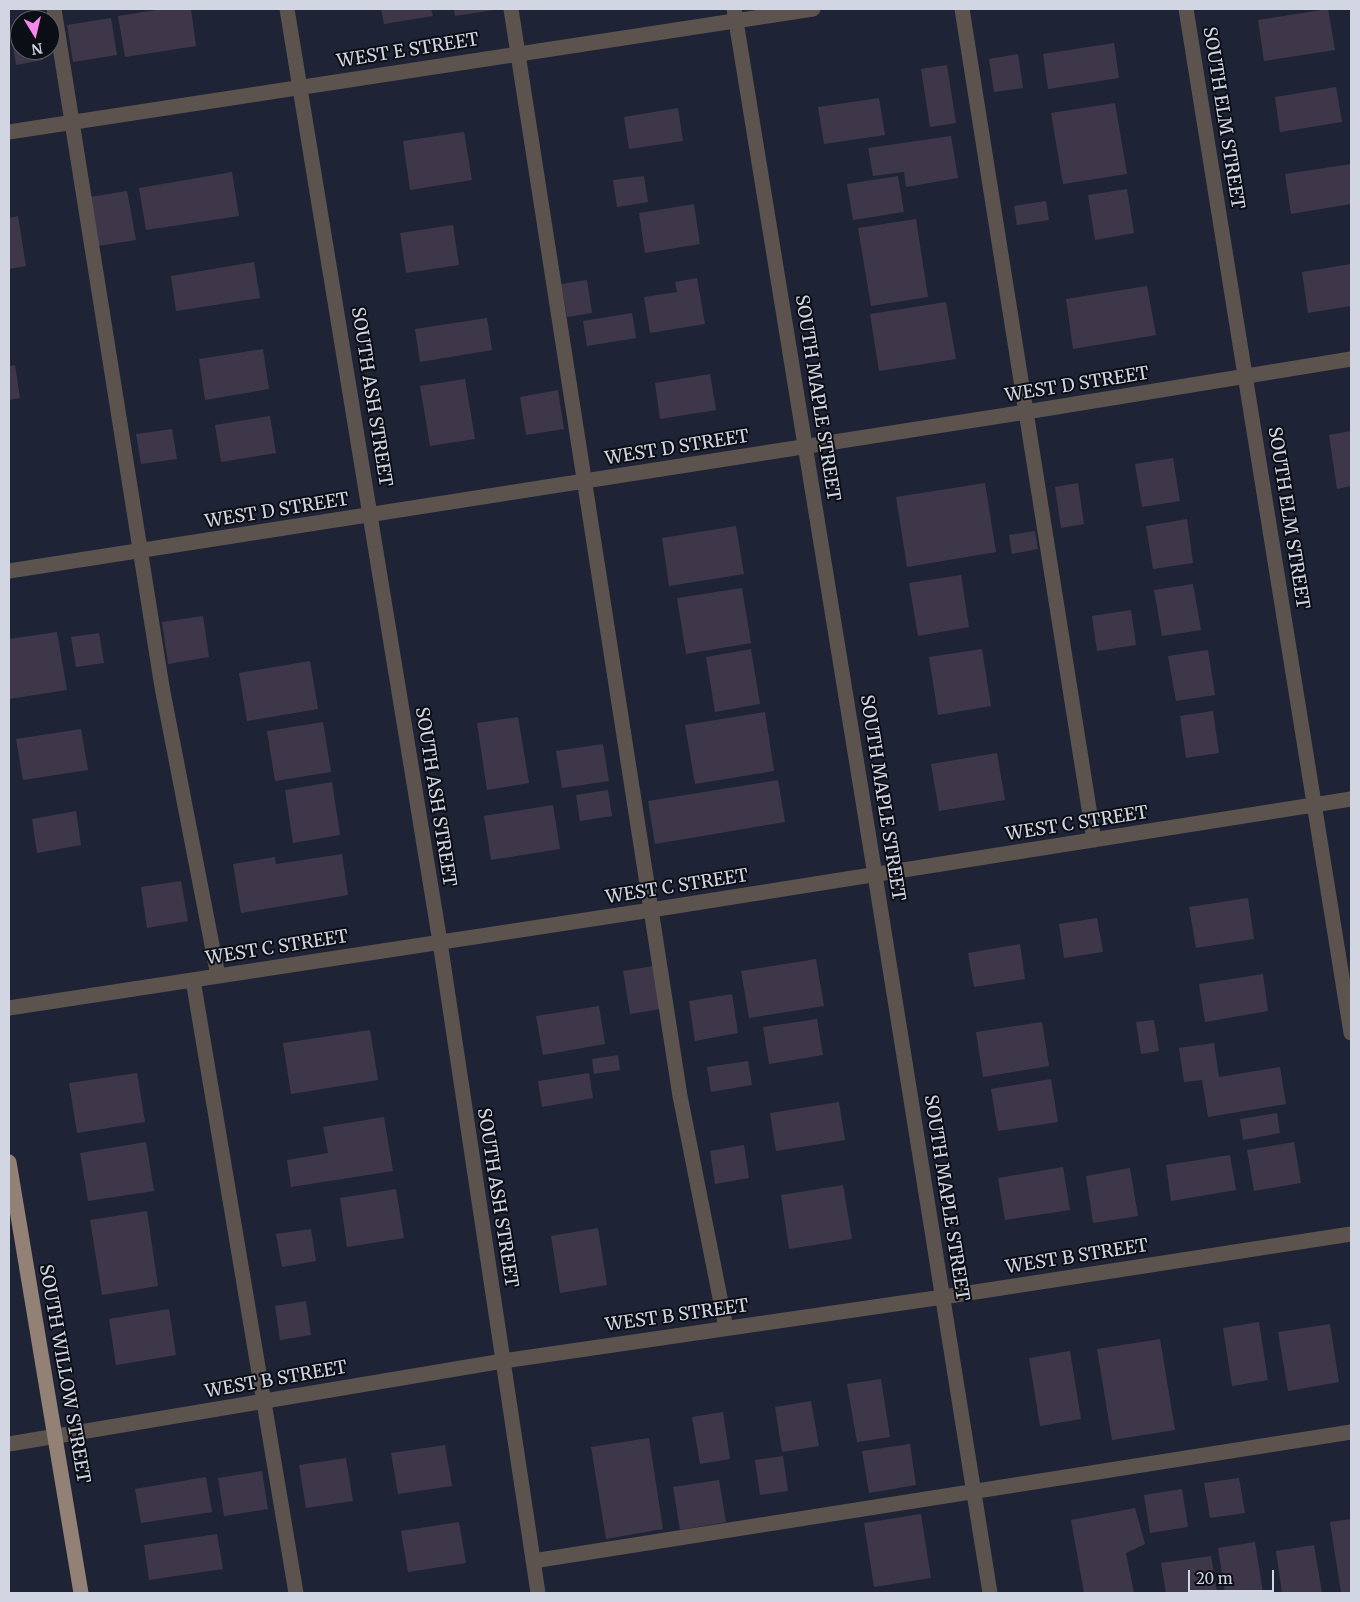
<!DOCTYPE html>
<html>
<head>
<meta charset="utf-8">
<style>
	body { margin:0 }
	#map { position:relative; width:1360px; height:1602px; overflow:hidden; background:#1e2435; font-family:Merriweather,serif }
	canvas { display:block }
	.frame { position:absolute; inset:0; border:10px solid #d1d6e2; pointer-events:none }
	.north { position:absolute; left:10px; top:10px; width:50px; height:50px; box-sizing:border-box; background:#0b0e15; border:1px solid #5a5e67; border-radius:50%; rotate:171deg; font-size:14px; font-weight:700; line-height:20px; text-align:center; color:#d1d6e2 }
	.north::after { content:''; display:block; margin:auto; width:18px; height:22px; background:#f688ed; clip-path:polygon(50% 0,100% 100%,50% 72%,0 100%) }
	.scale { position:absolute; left:1188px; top:1570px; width:86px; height:22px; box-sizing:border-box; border:2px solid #d1d6e2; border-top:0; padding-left:6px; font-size:15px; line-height:18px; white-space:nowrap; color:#d1d6e2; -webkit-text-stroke:4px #0b0e15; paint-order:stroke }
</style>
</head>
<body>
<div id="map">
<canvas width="1360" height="1602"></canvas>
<div class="frame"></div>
<div class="north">N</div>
<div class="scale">20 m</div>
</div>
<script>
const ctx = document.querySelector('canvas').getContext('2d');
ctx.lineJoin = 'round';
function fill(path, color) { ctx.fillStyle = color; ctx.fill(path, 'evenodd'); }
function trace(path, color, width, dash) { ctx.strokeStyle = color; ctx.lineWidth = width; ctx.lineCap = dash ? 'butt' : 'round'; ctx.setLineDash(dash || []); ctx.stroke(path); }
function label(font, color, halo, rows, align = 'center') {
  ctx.font = font + ' Merriweather,serif'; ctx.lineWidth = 4; ctx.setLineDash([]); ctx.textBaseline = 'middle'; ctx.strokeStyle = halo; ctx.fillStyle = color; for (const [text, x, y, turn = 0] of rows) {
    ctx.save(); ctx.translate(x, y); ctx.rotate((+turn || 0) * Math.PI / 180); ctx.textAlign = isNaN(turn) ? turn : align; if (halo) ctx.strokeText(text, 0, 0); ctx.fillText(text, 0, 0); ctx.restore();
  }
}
const building = new Path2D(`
	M162,9H191L196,46L125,57L118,16Z
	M381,9H431L433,16L384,24Z
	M454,9H494V10L455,16Z
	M1328,9L1335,50L1264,61L1258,20Z
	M111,18L117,55L73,62L67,25Z
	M20,34V50H41L43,60L16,65L11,35Z
	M1114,43L1119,78L1048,89L1043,54Z
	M1018,54L1023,88L994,92L989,59Z
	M947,65L956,123L930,127L921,69Z
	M1336,87L1342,122L1280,132L1275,97Z
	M879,98L885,135L824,144L818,107Z
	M1115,103L1127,174L1063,184L1051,113Z
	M678,108L683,141L629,149L624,117Z
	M464,132L472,180L410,190L403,141Z
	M951,136L958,178L906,187L904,172L873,176L868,148Z
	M1351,164V204L1291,214L1285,174Z
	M232,172L239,216L146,230L139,188Z
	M644,176L648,202L617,207L613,180Z
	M898,176L904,212L853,220L847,184Z
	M1127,189L1134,233L1095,240L1088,195Z
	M127,191L136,240L98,246L90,197Z
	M1046,201L1049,220L1017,225L1014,206Z
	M694,204L700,244L645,253L639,213Z
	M18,216L26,266L9,269V218Z
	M916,219L928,297L871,306L858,228Z
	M453,225L459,265L406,273L400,233Z
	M254,262L260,298L176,311L171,276Z
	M1351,264V306L1308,313L1302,272Z
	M697,278L705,324L650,333L644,297L677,292L675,282Z
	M587,280L592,313L567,317L561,284Z
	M1147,286L1156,335L1073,349L1066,299Z
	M946,302L956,359L879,371L870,314Z
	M632,313L636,338L587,346L583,321Z
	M487,318L492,350L420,362L415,329Z
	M263,349L269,389L205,400L199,359Z
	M15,365L20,398L9,400V366Z
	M710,374L716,410L660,419L655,383Z
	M465,379L475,439L430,446L420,386Z
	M558,390L564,429L526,435L520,397Z
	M270,416L276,453L221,462L215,425Z
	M172,429L177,459L141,464L136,434Z
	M1351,431V486L1337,489L1329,435Z
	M1173,458L1180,501L1142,507L1135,464Z
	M985,483L996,552L907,567L896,497Z
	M1078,483L1084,524L1061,528L1055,487Z
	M1187,519L1193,563L1153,569L1146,526Z
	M736,526L744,574L669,586L662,538Z
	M1035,531L1038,549L1012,554L1009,535Z
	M961,575L969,627L918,636L909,583Z
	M1193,584L1201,630L1162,636L1154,590Z
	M742,588L751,643L686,654L677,598Z
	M1131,610L1136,645L1097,651L1092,616Z
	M203,616L209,657L168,664L162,622Z
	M57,632L67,690L9,699V639Z
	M99,633L104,663L76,667L71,637Z
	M751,649L760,704L715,712L706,657Z
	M982,649L991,706L938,715L929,657Z
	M1208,650L1215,695L1176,701L1168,656Z
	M310,661L318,709L247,721L239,673Z
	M1213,711L1219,753L1186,758L1180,716Z
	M765,712L774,771L695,784L685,725Z
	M518,717L529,783L487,790L477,723Z
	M323,722L331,772L275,781L267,731Z
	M81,729L88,770L23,780L16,739Z
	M603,744L609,781L562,788L556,751Z
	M997,753L1005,800L939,811L931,764Z
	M778,780L785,822L655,844L648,801Z
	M332,782L340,835L293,843L285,790Z
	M608,790L612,816L580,821L576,795Z
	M553,805L560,849L491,860L484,816Z
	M76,811L81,845L37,853L32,819Z
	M342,854L348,895L241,913L233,864L275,857L276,864Z
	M181,881L188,921L147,928L141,887Z
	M1248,898L1254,939L1196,948L1189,907Z
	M1097,918L1103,952L1064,958L1059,924Z
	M1020,944L1025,979L974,987L968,953Z
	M816,959L824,1006L749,1018L741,971Z
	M659,965L666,1008L630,1014L623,971Z
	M1263,974L1268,1011L1205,1022L1199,984Z
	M732,994L738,1033L695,1041L689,1001Z
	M599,1006L605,1044L543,1055L536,1016Z
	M817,1019L823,1055L769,1064L763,1027Z
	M1154,1020L1159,1051L1141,1054L1136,1022Z
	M1042,1022L1049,1066L983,1077L976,1032Z
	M370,1030L378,1080L291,1094L283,1043Z
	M1214,1043L1219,1077L1280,1067L1286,1104L1208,1117L1202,1080L1184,1082L1179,1048Z
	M618,1055L620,1070L594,1074L592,1059Z
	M748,1061L752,1085L711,1092L707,1067Z
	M137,1073L145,1122L77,1133L69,1083Z
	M589,1073L593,1098L542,1107L538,1081Z
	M1051,1079L1058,1122L998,1131L991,1089Z
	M839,1102L845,1140L776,1151L770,1113Z
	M1277,1113L1280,1133L1243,1140L1240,1119Z
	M384,1117L393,1171L291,1187L287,1160L328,1153L323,1127Z
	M146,1142L154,1191L88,1201L80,1153Z
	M1294,1142L1301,1183L1254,1191L1247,1150Z
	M744,1145L749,1178L715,1184L710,1151Z
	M1230,1155L1236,1190L1171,1201L1166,1165Z
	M1063,1167L1070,1210L1005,1220L998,1178Z
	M1130,1168L1138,1216L1093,1223L1086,1176Z
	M843,1185L852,1239L789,1249L781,1195Z
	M396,1189L404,1238L347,1247L340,1198Z
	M147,1211L158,1286L102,1295L90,1220Z
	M598,1228L607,1285L560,1293L551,1236Z
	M311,1229L316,1261L282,1267L276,1234Z
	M306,1301L311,1335L280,1340L275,1306Z
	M169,1309L176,1355L116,1365L109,1319Z
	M1259,1322L1268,1380L1232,1386L1223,1328Z
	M1330,1324L1339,1382L1288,1391L1278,1332Z
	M1160,1339L1175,1430L1112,1440L1097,1349Z
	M1070,1351L1081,1419L1040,1426L1029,1358Z
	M881,1379L890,1437L857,1442L847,1384Z
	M811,1401L819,1446L782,1452L775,1407Z
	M723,1412L730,1459L700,1464L692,1417Z
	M649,1438L663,1529L606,1539L591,1447Z
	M910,1444L916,1485L869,1493L862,1451Z
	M445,1445L452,1486L398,1494L391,1453Z
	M783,1456L788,1491L760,1495L755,1460Z
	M346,1458L353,1501L306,1508L299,1465Z
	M262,1471L268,1509L224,1516L218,1478Z
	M206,1477L212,1512L141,1523L135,1489Z
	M1239,1478L1245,1513L1210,1518L1204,1483Z
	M719,1480L726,1522L680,1530L673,1487Z
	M1182,1489L1188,1527L1150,1533L1144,1495Z
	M1135,1508L1145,1544L1126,1553L1134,1593H1084L1071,1520Z
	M921,1514L931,1578L874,1587L864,1523Z
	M1351,1519V1593H1341L1330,1522Z
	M459,1522L466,1563L408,1572L401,1531Z
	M217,1534L223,1569L149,1580L144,1545Z
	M1255,1542L1263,1593H1225L1218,1548Z
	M1314,1545L1322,1593H1282L1276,1551Z
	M1211,1556L1217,1593H1166L1161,1563Z`);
const minor = new Path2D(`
	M54,9L162,687L218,976
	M287,9L440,942L538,1593
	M511,9L680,1096L726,1328
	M734,9L875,875L990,1593
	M962,9L1094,840
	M1186,9L1351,1033
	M9,132L813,9
	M9,571L1026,412L1351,359
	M193,980L296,1593
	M9,1008L651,910L1351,799
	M9,1444L503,1361L943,1297L1351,1234
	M533,1561L1351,1432`);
const major = new Path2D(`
	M9,1162L81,1593`);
const streetNames = [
	["WEST E STREET",408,51,-9],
	["SOUTH ELM STREET",1223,118,81],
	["WEST D STREET",1077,385,-9],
	["SOUTH ASH STREET",371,397,81],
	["SOUTH MAPLE STREET",817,398,81],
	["WEST D STREET",677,448,-9],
	["WEST D STREET",277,511,-9],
	["SOUTH ELM STREET",1288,518,81],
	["SOUTH ASH STREET",435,797,81],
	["SOUTH MAPLE STREET",882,798,81],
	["WEST C STREET",1077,824,-9],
	["WEST C STREET",677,887,-9],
	["WEST C STREET",277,948,-9],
	["SOUTH ASH STREET",497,1198,81],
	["SOUTH MAPLE STREET",946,1198,81],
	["WEST B STREET",1077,1257,-9],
	["WEST B STREET",677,1316,-8],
	["SOUTH WILLOW STREET",64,1374,80],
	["WEST B STREET",276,1380,-10]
];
fill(building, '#3e3749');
trace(minor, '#5c534e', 15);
trace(major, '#938175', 15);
label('18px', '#d1d6e2', '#0b0e15', streetNames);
</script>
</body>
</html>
